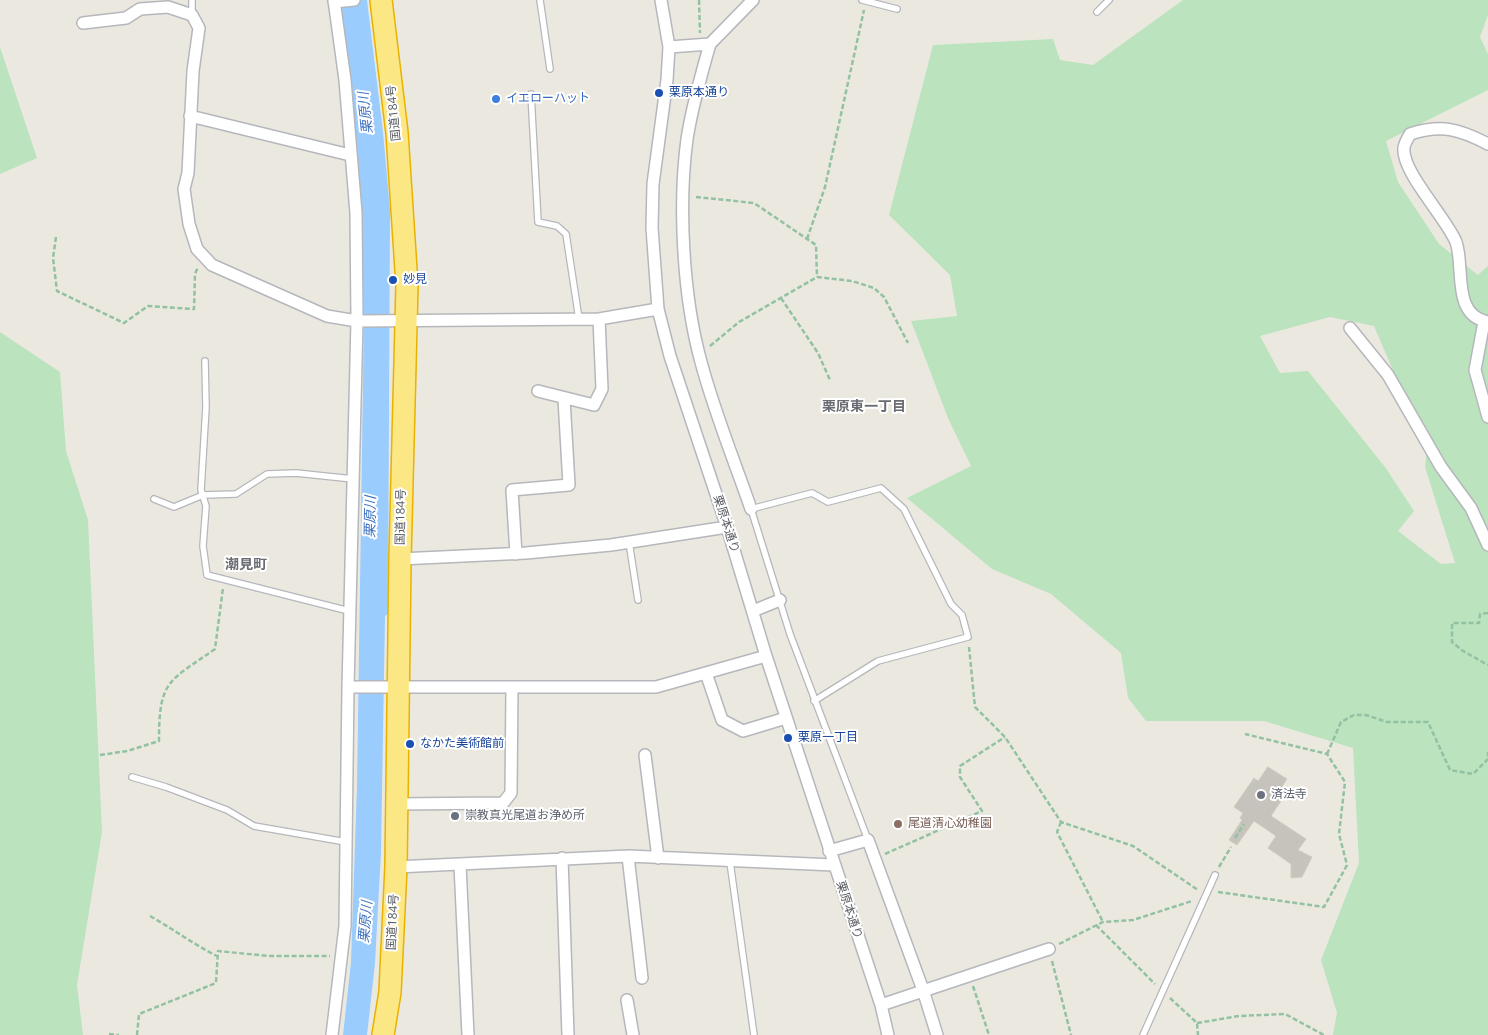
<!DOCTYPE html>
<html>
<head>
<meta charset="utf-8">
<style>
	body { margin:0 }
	canvas { display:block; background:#ebe9df }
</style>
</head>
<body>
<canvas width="1488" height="1035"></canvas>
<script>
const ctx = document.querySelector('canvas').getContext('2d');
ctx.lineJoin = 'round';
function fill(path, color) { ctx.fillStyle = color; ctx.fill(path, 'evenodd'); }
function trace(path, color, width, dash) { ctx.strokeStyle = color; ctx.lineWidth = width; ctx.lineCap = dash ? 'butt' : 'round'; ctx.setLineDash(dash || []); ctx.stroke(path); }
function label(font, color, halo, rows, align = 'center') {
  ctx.font = font + ' "Open Sans","Noto Sans JP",sans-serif'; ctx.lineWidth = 4; ctx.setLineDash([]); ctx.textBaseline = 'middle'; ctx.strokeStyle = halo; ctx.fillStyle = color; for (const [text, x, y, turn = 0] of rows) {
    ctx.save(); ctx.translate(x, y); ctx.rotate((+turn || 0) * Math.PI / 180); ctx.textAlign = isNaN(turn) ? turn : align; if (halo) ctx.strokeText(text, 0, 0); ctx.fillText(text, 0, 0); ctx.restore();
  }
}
const green = new Path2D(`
	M1183,0H1488V15L1480,37L1488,54V90L1386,141L1398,182L1439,244L1478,275L1488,266V1035H1333L1337,1013L1321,960L1359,863L1353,748L1264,721H1146L1128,698L1121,653L1051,594L992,569L907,498L971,466L948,418L911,321L957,316L950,275L889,215L933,45L1053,39L1060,60L1093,65ZM1330,317L1374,326L1427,450L1425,467L1455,563L1441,564L1398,531L1414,511L1385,467L1308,371L1280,373L1260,336Z
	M0,47L37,158L0,174Z
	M0,332L60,372L66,451L88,520L102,832L77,985L83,1035H0Z`);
const water = new Path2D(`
	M341,0H367L383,132L390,210L388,614L385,616L381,852L375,963L367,1035H343L351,962L357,786L364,315L359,174Z`);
const building = new Path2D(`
	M1268,767L1287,779L1277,794L1283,798L1271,816L1306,839L1298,850L1312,857L1302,877L1291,878V864L1268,848L1276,836L1254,821L1237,845L1229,840L1242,820L1240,818L1243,813L1234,807L1254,778L1258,781Z`);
const path = new Path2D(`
	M699,0L700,33
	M696,197L754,203L816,245L817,277
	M56,237L53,258L57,291L124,323L148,306L194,309L195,274L198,267
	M807,239L825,187L864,10
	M781,298L818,353L830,380
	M710,346L739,322L817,277L852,281L874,288L884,297L908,343
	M1488,613L1480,614L1479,623H1452V642L1463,651L1488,665
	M969,647L975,707L1005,737L1061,822L1133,846L1198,890
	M1327,754L1341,722L1354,715H1366L1387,722H1428L1450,770L1473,774L1488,759V752
	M100,755L127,751L159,741C159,680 168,682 215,649L223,588
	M1061,822L1057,832L1103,922
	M1235,838L1244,824
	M885,854L982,811L960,777V766L1005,737
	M1219,867L1231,847
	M1218,892L1324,907L1347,865L1339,834L1345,782L1327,754L1245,734
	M150,916C173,929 193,944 217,956
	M1096,925L1155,984
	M1059,944L1103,922L1133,920L1192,901
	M1052,961L1071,1035
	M973,986L989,1035
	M1170,998L1197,1023L1198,1035
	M1197,1023L1239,1016L1285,1014L1324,1035
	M109,1034L119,1035
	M137,1035L139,1014L216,983L218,951L268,956H330`);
const lane = new Path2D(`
	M192,0V15
	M540,0L550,69
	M862,0L897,9
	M1097,12L1109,0
	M531,94L538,222L557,226L566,234L579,319
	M205,361L206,407L201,490L206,506L203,546L207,575L349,611
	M154,499L174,507L203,495L236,494L267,474L296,473L353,479
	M629,542L638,600
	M814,701L878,661L968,637L962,615L951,604L904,509L881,488L828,502L812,493L751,509L790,634L868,840
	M132,777L166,787L227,810L254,826L346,842
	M730,862L754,1035
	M1143,1035L1215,875`);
const street = new Path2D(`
	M661,0L669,47L667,80L653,184L652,228L658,309L670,356L727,527L766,656L881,1005L888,1035
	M334,2L354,0
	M83,23L126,18L140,9L168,7L192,15L199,28L193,71L188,173L184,189L189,224L197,249L212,265L327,316L357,321L599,319L658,309
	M710,44C701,75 692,107 687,139C678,206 683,297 701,362C714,411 734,460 751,509
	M669,47L710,44L753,0
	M190,116L350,155
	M1488,144C1459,129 1442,124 1410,134C1408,138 1404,144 1404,148C1401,171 1447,219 1456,242C1465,267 1451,315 1488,322
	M1484,322L1475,370L1488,417
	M1350,328L1388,375L1441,467L1471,508L1488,545
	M538,391L594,405L602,389L599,319
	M516,554L512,490L569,485L564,399
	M400,559L526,553L611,545L727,527
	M753,611L780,600
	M706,673L722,720L743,731L786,718
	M348,687H656L766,656
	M645,755L658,858
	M396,804L503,803L511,793L512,687
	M829,851L868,840L923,990L937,1035
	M628,856L642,978
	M562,858L568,1035
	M460,865L468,1035
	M396,867L628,856L834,865
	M627,1000L633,1035
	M881,1005L1049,949
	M332,1035L345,926L348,687L357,321L356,213L345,80L334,0`);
const highway = new Path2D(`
	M381,0L397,133L407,285L400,559L396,867L390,992L383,1035`);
const markers = [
	[659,93,5,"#1a4fb4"],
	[496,99,5,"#3f7fe0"],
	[393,280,5,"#1a4fb4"],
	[788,738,5,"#1a4fb4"],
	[410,744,5,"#1a4fb4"],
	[1261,795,5,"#6b7280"],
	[455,816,5,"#6b7280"],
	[898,824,5,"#8d6e63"]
];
const transitNames = [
	["栗原本通り",669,93],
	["妙見",403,280],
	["栗原一丁目",798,738],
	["なかた美術館前",420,744]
];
const shopNames = [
	["イエローハット",506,99]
];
const streetNames = [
	["国道184号",394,113,-96],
	["国道184号",401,517,-89],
	["栗原本通り",726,524,72],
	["栗原本通り",849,910,72],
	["国道184号",393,922,-87]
];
const worshipNames = [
	["済法寺",1271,795],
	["崇教真光尾道お浄め所",465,816]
];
const educationNames = [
	["尾道清心幼稚園",908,824]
];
const waterNames = [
	["栗原川",366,113,-96],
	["栗原川",371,517,-89],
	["栗原川",366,922,-85]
];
const neighbourhoodNames = [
	["栗原東一丁目",864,407],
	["潮見町",246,565]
];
fill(green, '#bae3be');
fill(water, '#9bccfe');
fill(building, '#c6c3bc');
trace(building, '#d0cbbd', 1);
trace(lane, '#b5b7bc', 8);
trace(street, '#b5b7bc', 14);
trace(highway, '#e9b201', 24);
trace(path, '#93c1a3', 2.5, [5, 2.5]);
trace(lane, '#fff', 5.5);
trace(street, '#fff', 11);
trace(highway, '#fce785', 21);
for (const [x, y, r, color] of markers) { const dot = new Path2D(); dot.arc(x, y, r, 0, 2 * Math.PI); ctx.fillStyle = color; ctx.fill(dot); trace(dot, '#fff', 2); }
label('12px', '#164399', '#fff', transitNames, 'left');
label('12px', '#366cbe', '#fff', shopNames, 'left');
label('12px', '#585b60', '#fff', streetNames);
label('12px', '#5b616d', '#fff', worshipNames, 'left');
label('12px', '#785e54', '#fff', educationNames, 'left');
label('italic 14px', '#3f74c1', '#fff', waterNames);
label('bold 14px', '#696d72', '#fff', neighbourhoodNames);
</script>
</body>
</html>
